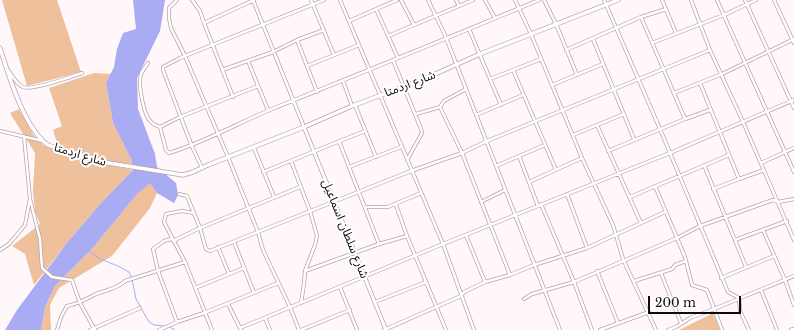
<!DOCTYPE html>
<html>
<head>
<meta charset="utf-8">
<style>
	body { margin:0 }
	#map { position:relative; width:794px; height:330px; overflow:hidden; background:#fff7fa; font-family:"Libre Baskerville",serif }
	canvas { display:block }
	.scale { position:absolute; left:648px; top:296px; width:93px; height:18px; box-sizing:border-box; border:2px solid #100a0d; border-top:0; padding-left:5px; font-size:12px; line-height:14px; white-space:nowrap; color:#100a0d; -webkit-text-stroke:3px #fff; paint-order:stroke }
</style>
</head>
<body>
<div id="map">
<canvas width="794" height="330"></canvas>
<div class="scale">200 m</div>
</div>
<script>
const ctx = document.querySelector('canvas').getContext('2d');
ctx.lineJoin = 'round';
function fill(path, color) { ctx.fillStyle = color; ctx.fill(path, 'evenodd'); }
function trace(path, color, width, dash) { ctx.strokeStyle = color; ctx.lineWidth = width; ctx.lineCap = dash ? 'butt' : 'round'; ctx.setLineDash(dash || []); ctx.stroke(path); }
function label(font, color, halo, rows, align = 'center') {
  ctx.font = font + ' "Libre Baskerville","Noto Sans Arabic",serif'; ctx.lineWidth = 4; ctx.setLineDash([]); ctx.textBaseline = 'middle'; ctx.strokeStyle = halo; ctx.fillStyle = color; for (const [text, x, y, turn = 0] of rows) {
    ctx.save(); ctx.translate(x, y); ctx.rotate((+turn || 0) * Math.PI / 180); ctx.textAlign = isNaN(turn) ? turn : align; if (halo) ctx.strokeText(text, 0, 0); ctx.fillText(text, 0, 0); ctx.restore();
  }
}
const green = new Path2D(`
	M2,0H57L81,72L27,86Z
	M94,73L111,74L106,83L113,123L131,159L132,166L111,162L58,146L53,130L62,126L49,88Z
	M19,109L34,136L43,145L74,157L102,164L133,170L102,202L66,244L34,285L25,254L12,246L40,224L35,212L33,192L35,153L10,113Z
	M150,182L157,193L150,208L112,256L59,288L50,305L51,330H41L45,307L55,286L91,250L136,195Z
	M713,313L720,330H679Z`);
const water = new Path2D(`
	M133,0H165L160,31L137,78L138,109L155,154L157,167L176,183L178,195L174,203L157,193L150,183L137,194L91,250L55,286L45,307L41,330H5L17,310L66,244L102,202L133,170L131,159L113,123L106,83L114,67L117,49L123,33L136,29Z`);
const stream = new Path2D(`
	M89,251L100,259L118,266L129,272L132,279L136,299L149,322L154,325L165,326
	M168,326L175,330`);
const minor = new Path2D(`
	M177,0L169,8V18L171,28L185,56L228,157L258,232L263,250L290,307L299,330
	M192,0L200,11L204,23L233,97
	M253,0L304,127
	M311,0L334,55
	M340,0L443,244L474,330
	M401,0L414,25
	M428,0L445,35L560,330
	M456,0L459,6
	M485,0L495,18
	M515,0L531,34L582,158L613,225L623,259L656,330
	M544,0L556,24L577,75
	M604,0L660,129L728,292L739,298L740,311L749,330
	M662,0L676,33
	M691,0L710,50L743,122L794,240
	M717,0C743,57 768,115 794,172
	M745,0L794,108
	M774,0L794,43
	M376,9L398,58
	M641,17L685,119
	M349,21L397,0
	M204,23L254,0
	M469,29L501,105
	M388,36L473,0
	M593,39L634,139
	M297,40L317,92
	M652,43L724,15L756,0
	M566,50L641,17L666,9
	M393,60L421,129L422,133L407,160
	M248,61L268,110
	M148,63C146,66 143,70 141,74C138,84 143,116 152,123C154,125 158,126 160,127L166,150L169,153C205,142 238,123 272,109C361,73 451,37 539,0
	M307,66L359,45
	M8,70C12,75 16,84 23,87C32,91 70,77 82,73
	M222,70L273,52L297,40L324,30
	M513,70L556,170
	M490,79L541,59
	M343,81L352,106
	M700,83L739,179L764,170
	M552,85L603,64
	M674,93L722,74L794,39
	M355,105L376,157
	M440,107L462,153L510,275
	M416,114L440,107L444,101L466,89
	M476,115L523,95
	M597,125L641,223
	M160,127L180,117L258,86
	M0,131L43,141
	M573,135L624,114
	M24,136L30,199L40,239L42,268L52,277L72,280L80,303L95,330
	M339,141L379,244
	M254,148L274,197
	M608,151L685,119L710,110
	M519,156L538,206
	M291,161L310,211L317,236L315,245L305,271L304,284L301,303
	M761,163L794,148
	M704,165L746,267
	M496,166L545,145
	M349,167L401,147
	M202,168L191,144L163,70V67L180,58L324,0
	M263,172L365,131
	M529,182L582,158
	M655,186L685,257L692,285L707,290L722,330
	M713,189L739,179
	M179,194L187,196L200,228L206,249L210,251L411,171L462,153L487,141L710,50
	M567,194L587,248
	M630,197L729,155
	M481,202L505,190
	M541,204L574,282L592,330
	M396,205L407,236L446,330
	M365,207H388L421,193
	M194,213L182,211L166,214L164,222L166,226L185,262L212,330
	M763,230L785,280L794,305
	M466,235L485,282
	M171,239L164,241L153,249L158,271L177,322
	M735,240L787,221
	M173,241L200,228L300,187
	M234,242L254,293
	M218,247L229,274
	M0,250L9,244L25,225L30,199
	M305,271L379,244L407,236
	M597,271L618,323
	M661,273L681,323
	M721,278L774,256
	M634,281L672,269L675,265L686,261
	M340,287L357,330
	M195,288L244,268
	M761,290L777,330
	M524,299L532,294L574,282L677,238L700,226L773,200L778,202L794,199
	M375,302L426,282
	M228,304L241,330
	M265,318L270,330
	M240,328L443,244L670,153L794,100
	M57,330L61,317L67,306C78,304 86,299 96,294C106,290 117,289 125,281L185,262
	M90,330L140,308
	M159,330L177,322L204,313L278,283
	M301,330L350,310
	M384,330L461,296L464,292L485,282L510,275L534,265L587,248L665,212
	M600,330L649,312
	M668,330L676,327L690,318L714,309L794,276`);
const tertiary = new Path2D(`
	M304,127L386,330
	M791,330L794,329`);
const secondary = new Path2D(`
	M0,48C9,76 24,128 48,145L96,161L183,175L193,172L208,165L304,127L352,106L424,79L480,54L618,0`);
const streetNames = [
	["شارع اردمتا",410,84,-21],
	["شارع اردمتا",80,155,17],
	["شارع سلطان اسماعيل",345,229,68]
];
fill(green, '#eec09c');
fill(water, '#a9abf3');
trace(stream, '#a9abf3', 1);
trace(minor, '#b6a4ab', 4);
trace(tertiary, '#b6a4ab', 4.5);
trace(secondary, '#b6a4ab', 5);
trace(minor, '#fff', 2.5);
trace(tertiary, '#fff', 3);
trace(secondary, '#fff', 3.5);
label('12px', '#100a0d', '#fff', streetNames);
</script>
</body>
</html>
